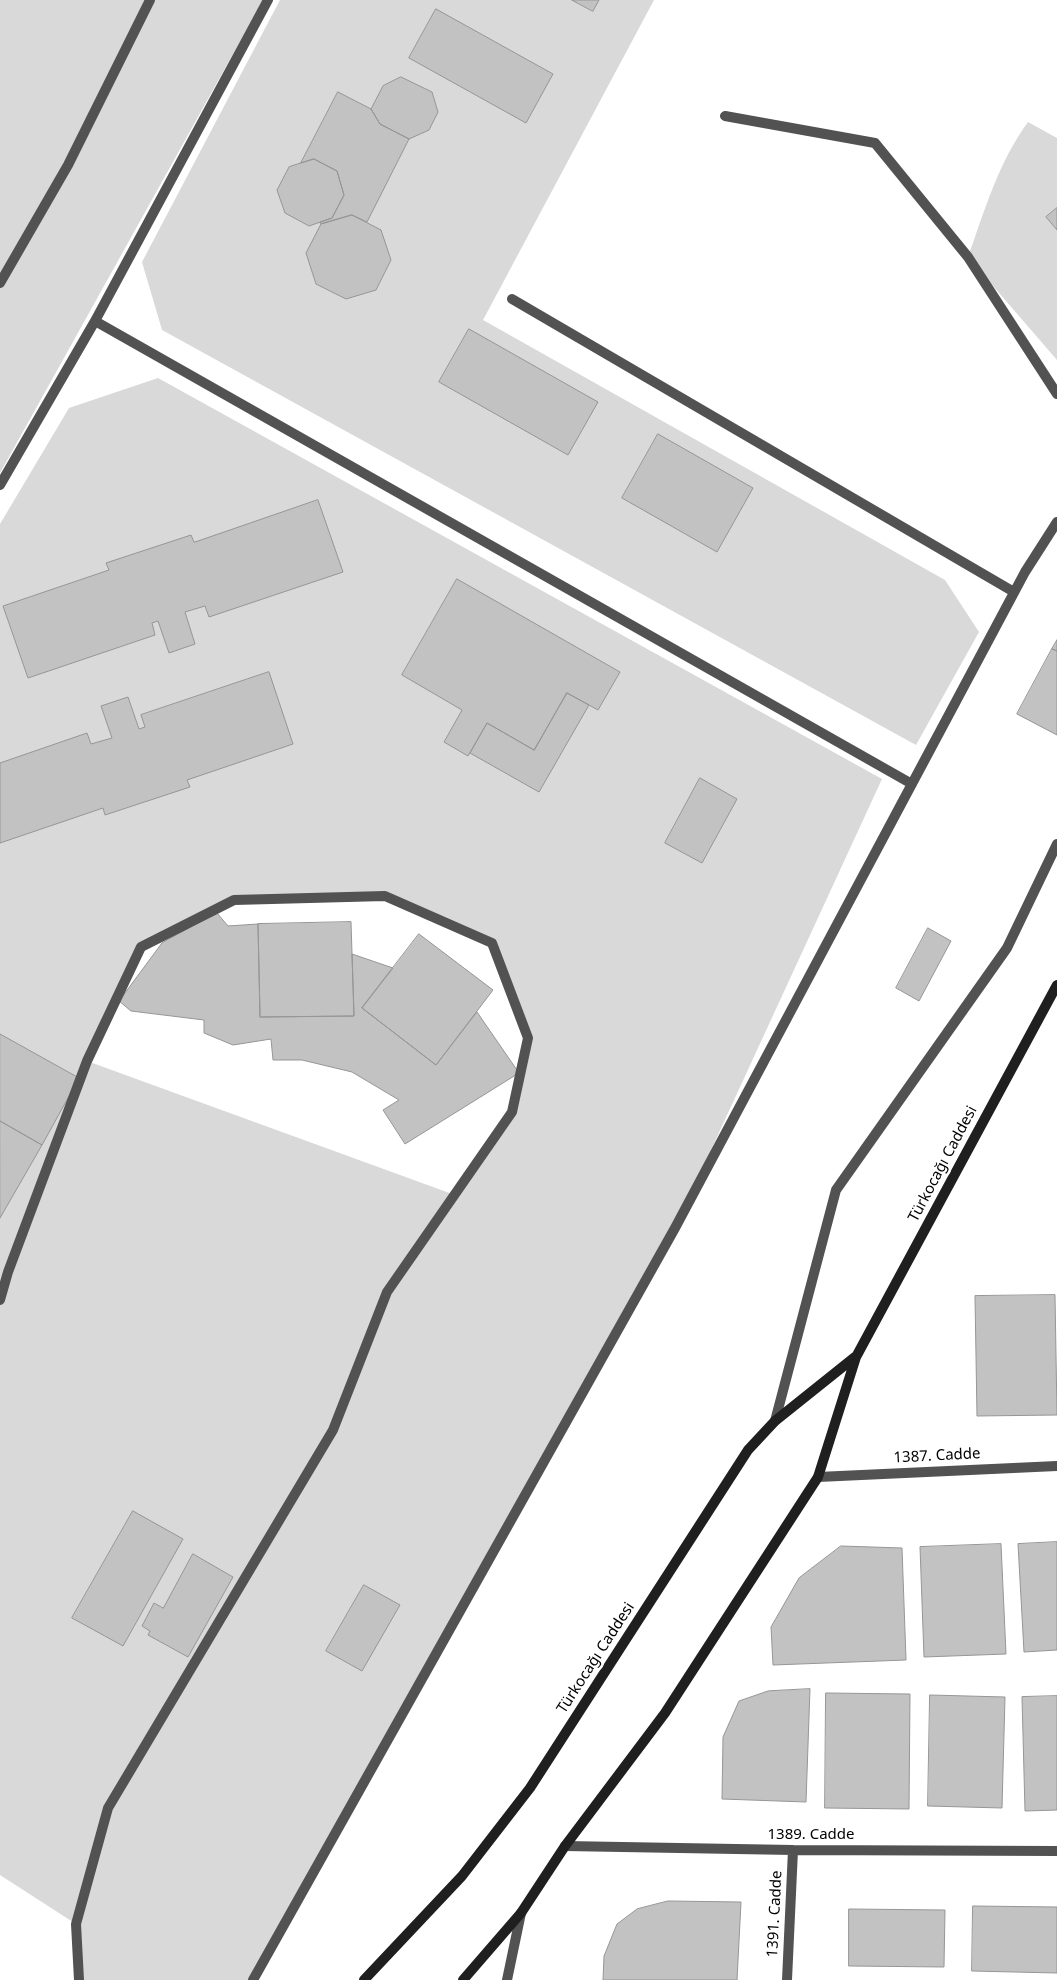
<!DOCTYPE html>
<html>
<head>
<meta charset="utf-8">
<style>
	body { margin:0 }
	canvas { display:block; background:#fff }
</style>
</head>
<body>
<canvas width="1057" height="1980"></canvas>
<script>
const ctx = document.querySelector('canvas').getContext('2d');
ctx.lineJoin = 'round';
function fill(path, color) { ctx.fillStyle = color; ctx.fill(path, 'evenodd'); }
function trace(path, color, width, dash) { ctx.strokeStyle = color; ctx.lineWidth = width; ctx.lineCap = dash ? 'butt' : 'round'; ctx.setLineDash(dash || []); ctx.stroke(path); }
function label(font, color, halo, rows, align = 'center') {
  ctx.font = font + ' "Noto Sans",sans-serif'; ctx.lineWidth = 5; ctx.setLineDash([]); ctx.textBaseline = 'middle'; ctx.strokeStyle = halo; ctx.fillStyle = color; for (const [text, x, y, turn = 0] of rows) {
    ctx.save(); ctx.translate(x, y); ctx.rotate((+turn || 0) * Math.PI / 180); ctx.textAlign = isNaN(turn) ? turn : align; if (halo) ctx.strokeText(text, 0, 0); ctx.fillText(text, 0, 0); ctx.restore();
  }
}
const green = new Path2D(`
	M0,0H263L0,473Z
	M280,0H654L483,320L945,580L979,632L916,745L162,330L142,262Z
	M1028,122L1057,138V360L968,257C985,210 998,163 1028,122Z
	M158,378L882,779L675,1228L253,1980H79L76,1924L0,1875V524L69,408ZM385,896L491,943L528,1038L512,1112L455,1195L87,1061L141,947L234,900Z`);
const building = new Path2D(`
	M572,0H599L593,11Z
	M436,9L553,74L526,123L409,58Z
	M401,77L432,92L438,112L429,130L409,139L380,124L371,109L383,86Z
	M338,92L371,109L380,124L409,139L367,222L352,215L321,224L320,222L332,218L344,195L337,171L314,159L301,163Z
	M314,159L337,171L344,195L332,218L309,226L285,213L277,190L289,167Z
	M1057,208V230L1046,217Z
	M352,215L381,230L391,260L376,290L346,299L316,284L306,253L321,224Z
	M469,329L598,402L568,455L439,382Z
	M658,434L753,488L717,552L622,498Z
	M318,500L343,572L209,617L205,606L185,612L195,644L169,653L158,621L152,623L155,635L28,678L3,606L109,570L106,563L191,535L194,542Z
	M457,579L620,672L598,710L567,693L534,750L487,723L468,756L444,742L462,710L402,675Z
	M1057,640V651L1052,649Z
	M1052,649L1057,651V735L1017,714Z
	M269,672L293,744L187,780L190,787L105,815L103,808L0,843V763L87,733L91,744L112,738L101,706L128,697L139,729L145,727L141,715Z
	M567,693L589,705L539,792L470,753L487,723L534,750Z
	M700,778L737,799L702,863L665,843Z
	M217,913L228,926L258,924L260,1017L354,1016L352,954L393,968L362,1008L436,1065L477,1012L519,1073L405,1144L383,1110L399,1100L352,1072L302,1060H273L271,1039L233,1045L204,1033V1020L131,1011L119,1001L162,943Z
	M351,922L354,1016L260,1017L258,924Z
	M928,928L951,941L919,1001L896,988Z
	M419,934L493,990L436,1065L362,1008Z
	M0,1034L79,1078L42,1145L0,1121Z
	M0,1121L42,1145L0,1218Z
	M1055,1295L1057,1415L977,1416L975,1296Z
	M133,1511L183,1539L123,1646L72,1618Z
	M1057,1542V1650L1024,1652L1018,1544Z
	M1001,1544L1006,1654L924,1657L920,1547Z
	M841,1546L902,1548L906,1660L773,1665L771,1627L799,1578Z
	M193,1554L233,1577L188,1657L148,1635L150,1631L142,1626L154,1603L163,1608Z
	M364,1585L400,1605L362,1671L326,1651Z
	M810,1689L806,1802L722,1799L723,1737L739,1701L768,1691Z
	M826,1693L910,1694L909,1809L825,1808Z
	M930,1695L1005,1697L1002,1808L928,1806Z
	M1057,1696V1810L1025,1811L1022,1697Z
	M668,1901L741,1902L737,1980H603L604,1956L617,1924L637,1909Z
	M973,1906L1057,1907V1973L972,1971Z
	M849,1909L945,1910L944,1967L849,1966Z`);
const service = new Path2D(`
	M725,116L875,143L968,257L1057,394
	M0,283L68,165L150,0
	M512,299L1014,592
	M95,321L912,784
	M0,485L95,321L268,0
	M0,1300L8,1272L87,1061L141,947L234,900L385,896L492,943L528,1038L512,1112L387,1292L333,1430L108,1808L76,1924L79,1980
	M775,1421L836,1190L1007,948L1057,844
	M253,1980L675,1228L1025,572L1057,522`);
const minor = new Path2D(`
	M818,1477L1057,1466
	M565,1846L793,1850L1057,1851
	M787,1980L793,1850`);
const tertiary = new Path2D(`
	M507,1980L521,1913`);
const secondary = new Path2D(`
	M364,1980L462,1876L530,1788L748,1450L775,1421L855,1357
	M463,1980L521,1913L565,1846L665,1713L818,1477L856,1357L1057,985`);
const streetNames = [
	["Türkocağı Caddesi",943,1164,-62],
	["1387. Cadde",937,1456,-3],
	["Türkocağı Caddesi",596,1658,-57],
	["1389. Cadde",811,1835],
	["1391. Cadde",775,1914,-87]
];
fill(green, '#d9d9d9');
fill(building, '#c2c2c2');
trace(building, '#969696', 1);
trace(service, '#525252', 10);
trace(minor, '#525252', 10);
trace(tertiary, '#525252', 10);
trace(secondary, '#1f1f1f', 10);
label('15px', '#000', '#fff', streetNames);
</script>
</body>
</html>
